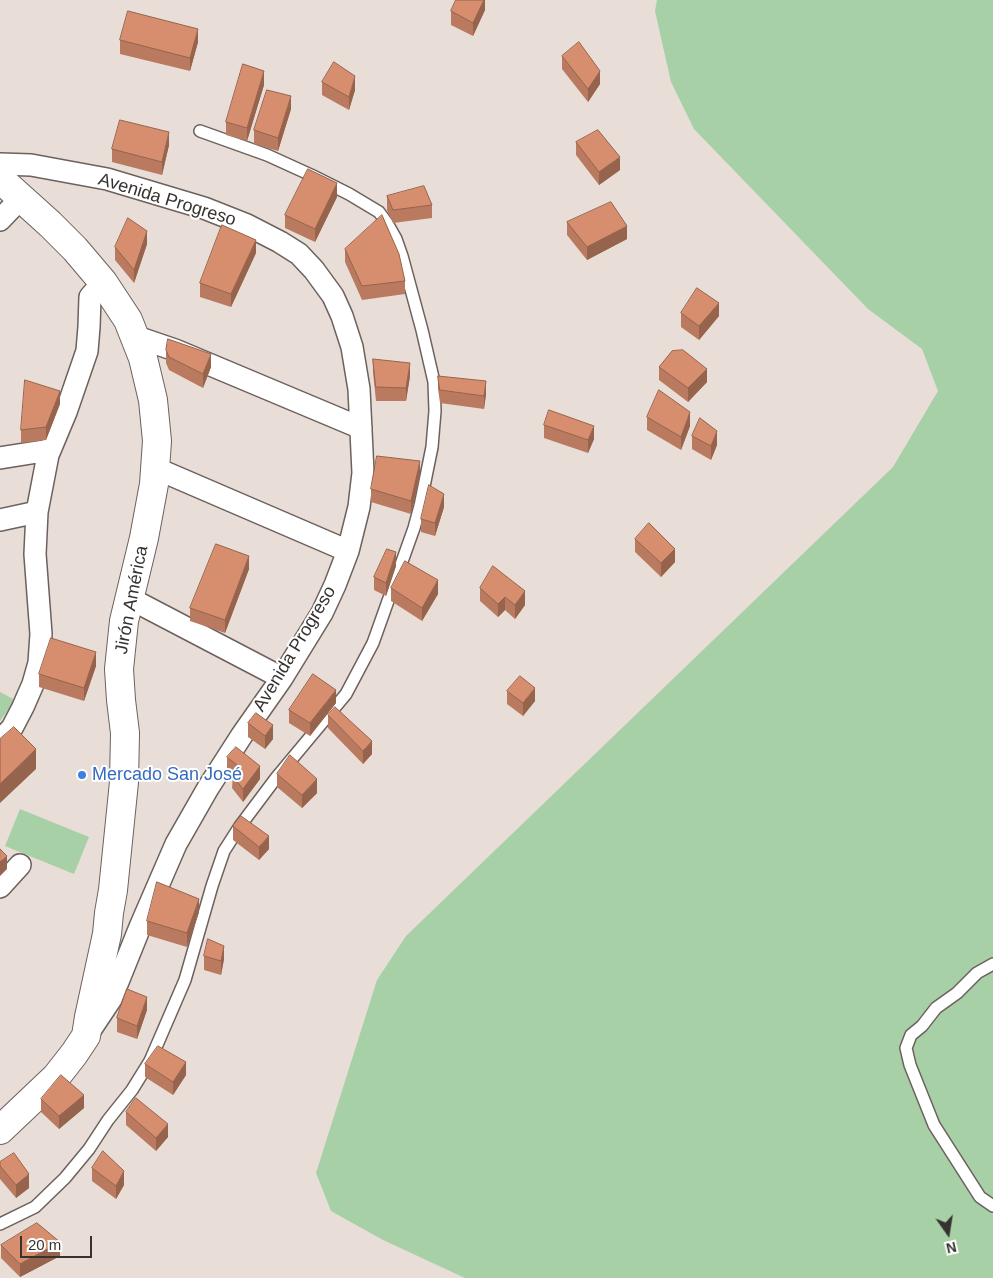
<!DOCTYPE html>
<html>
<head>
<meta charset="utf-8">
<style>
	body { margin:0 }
	#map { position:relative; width:993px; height:1278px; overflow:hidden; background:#e9ddd7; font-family:Arial,sans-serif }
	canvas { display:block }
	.north { position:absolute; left:923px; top:1208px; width:50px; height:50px; -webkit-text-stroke:4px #fff; paint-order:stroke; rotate:167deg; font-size:14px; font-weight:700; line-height:20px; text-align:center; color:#363230 }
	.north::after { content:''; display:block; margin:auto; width:18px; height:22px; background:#363230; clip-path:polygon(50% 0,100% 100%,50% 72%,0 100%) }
	.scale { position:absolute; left:20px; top:1236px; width:72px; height:22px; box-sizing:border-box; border:2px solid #363230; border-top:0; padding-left:6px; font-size:15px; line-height:18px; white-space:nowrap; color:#363230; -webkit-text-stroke:4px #fff; paint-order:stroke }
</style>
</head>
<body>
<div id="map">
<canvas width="993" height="1278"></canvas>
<div class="north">N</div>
<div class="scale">20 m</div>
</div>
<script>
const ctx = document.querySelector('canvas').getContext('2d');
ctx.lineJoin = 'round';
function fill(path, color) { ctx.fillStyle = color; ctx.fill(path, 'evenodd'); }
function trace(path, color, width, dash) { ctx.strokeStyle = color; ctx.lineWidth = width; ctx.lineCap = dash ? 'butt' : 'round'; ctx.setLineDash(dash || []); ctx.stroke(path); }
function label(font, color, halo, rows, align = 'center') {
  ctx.font = font + ' Arial,sans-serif'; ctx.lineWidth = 4; ctx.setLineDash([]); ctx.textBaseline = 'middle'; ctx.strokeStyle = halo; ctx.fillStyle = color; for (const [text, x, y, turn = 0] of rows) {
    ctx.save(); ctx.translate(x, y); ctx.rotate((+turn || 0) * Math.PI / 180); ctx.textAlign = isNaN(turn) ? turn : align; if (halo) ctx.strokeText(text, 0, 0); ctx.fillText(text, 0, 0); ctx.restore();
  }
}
const green = new Path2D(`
	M657,0H993V1278H465L383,1240L331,1211L316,1173L377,980L406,936L893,467L938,391L922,349L868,309L694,129L671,82L655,11Z
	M0,692L15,700L0,721Z
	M20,809L89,837L74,874L5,846Z`);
const service = new Path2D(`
	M993,964L977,973L957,993L936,1008L922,1026L911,1035L906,1048L910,1065L934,1125L980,1197L993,1206
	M0,1224L35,1207L65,1178L89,1149L108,1120L132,1090L150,1061L185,980L212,886L224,851L240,826L276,778L346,694L373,643L414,528L420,506L432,447L435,411L434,382L422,330L402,256L396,239L387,223L379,212L349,194L311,175L267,155L200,131`);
const minor = new Path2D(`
	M0,164L31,165L107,179L204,208L247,225L280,242L299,254L314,270L333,296L342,316L352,347L359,389L363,473L359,507L348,551L335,585L322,613L282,678L242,735L208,788L176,844L140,927L111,999L89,1032
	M0,220L21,198
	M134,336L175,350L361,428
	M0,458L50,450
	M155,468L348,551
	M0,520L37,512
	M129,598L282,678
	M0,741L12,728L23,707L33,684L39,663L41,634L35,554L37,512L48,455L66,412L87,351L89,327L90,297L103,282
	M0,887L20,865`);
const tertiary = new Path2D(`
	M0,179L50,224L75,249L103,282L128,320L143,358L153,400L157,441L154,484L144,538L124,621L119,669L121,700L125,733L124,782L113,890L109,913L107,934L89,1017L86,1036L74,1054L56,1077L0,1130`);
const wall = new Path2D(`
	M485,0V10L473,36L451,25V11Z
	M120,40L198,42L190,71L120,54Z
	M562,56L600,84L588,102L562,69Z
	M322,82L355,90L349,110L322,95Z
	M264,85L247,141L226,135V122Z
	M291,109L278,151L254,144V130Z
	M576,142L620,170L599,185L576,155Z
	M169,145L162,175L112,162V149Z
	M387,196L432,205V218L393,223L387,210Z
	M337,197L315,242L285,228V215Z
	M567,222L627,239L587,260L567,235Z
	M147,244L134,283L115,260V247Z
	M345,249L405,281V294L362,300L345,262Z
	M256,253L231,307L200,297V283Z
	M681,313L719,316L699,340L681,327Z
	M166,350L211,367L203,388L169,370L166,363Z
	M373,359L410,376L406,401H376L373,372Z
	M659,367L707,382L688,402L659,380Z
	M438,376L486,394L484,409L440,403L438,389Z
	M60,404L46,440L21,443V430Z
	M647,417L690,426L681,450L647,430Z
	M544,425L594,439L588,453L544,438Z
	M692,436L717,445L711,460L692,449Z
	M420,475L411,514L371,502V489Z
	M444,507L435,536L421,532V519Z
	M635,539L675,562L661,577L635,552Z
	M396,566L386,596L374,590V577Z
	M249,569L225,633L190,621V608Z
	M391,588L438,594L422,621L391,601Z
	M480,588L525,605L515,619L505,610L498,617L480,601Z
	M96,666L84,701L39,687V674Z
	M507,691L535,701L523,716L507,704Z
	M336,703L310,736L289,723V710Z
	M328,715L372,754L363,764L328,728Z
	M248,723L273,739L265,749L248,737Z
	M227,757L260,779L243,802L232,788L233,775L227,770Z
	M277,774L317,793L302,808L277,787Z
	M233,826L269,849L259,860L233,840Z
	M199,912L187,947L147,935V921Z
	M204,956L224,959L221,975L204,970Z
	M147,1010L137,1039L117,1032V1018Z
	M145,1064L186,1075L173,1095L145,1077Z
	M41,1099L84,1108L59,1129L41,1112Z
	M126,1112L168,1137L156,1151L126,1125Z
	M0,1162L29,1188L16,1198L0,1179Z
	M92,1168L124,1185L116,1199L92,1181Z
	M1,1245L60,1256L20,1277L1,1258Z`);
const shadedWall = new Path2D(`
	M484,0H485V10L473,36V23Z
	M198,29V42L190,71V58Z
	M264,71V85L247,141V128Z
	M600,71V84L588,102V89Z
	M355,76V90L349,110V97Z
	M291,96V109L278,151V138Z
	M169,132V145L162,175V162Z
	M620,157V170L599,185V172Z
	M337,183V197L315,242V229Z
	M627,226V239L587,260V247Z
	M147,231V244L134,283V270Z
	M256,240V253L231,307V294Z
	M719,303V316L699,340V326Z
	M211,354V367L203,388V374Z
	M410,363V376L406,401V388Z
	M707,369V382L688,402V388Z
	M486,381V394L484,409V396Z
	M60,391V404L46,440V427Z
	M690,412V426L681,450V437Z
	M594,426V439L588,453V440Z
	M717,431V445L711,460V446Z
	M420,461V475L411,514V501Z
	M444,494V507L435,536V523Z
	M675,549V562L661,577V563Z
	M396,552V566L386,596V583Z
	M249,556V569L225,633V620Z
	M438,580V594L422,621V608Z
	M525,591V605L515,619V605Z
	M505,597V610L498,617V604Z
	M96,652V666L84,701V688Z
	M535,688V701L523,716V703Z
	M336,690V703L310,736V723Z
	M273,725V739L265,749V736Z
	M372,741V754L363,764V751Z
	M36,749V769L0,803V784Z
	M260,766V779L243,802V789Z
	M317,779V793L302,808V795Z
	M269,836V849L259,860V847Z
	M7,856V869L0,876V862Z
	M199,899V912L187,947V933Z
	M224,946V959L221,975V961Z
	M147,997V1010L137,1039V1026Z
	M186,1062V1075L173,1095V1082Z
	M84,1095V1108L59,1129V1116Z
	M168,1124V1137L156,1151V1138Z
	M124,1171V1185L116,1199V1186Z
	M29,1174V1188L16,1198V1185Z
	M60,1242V1256L20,1277V1264Z`);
const building = new Path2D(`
	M456,0H484L473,23L451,11Z
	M128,11L198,29L190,58L120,40Z
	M579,42L600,71L588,89L562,56Z
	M334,62L355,76L349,97L322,82Z
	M243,64L264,71L247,128L226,122Z
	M267,90L291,96L278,138L254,130Z
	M120,120L169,132L162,162L112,149Z
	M598,130L620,157L599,172L576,142Z
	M308,169L337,183L315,229L285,215Z
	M424,186L432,205L393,210L387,196Z
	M611,202L627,226L587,247L567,222Z
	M382,215L399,254L405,281L362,286L345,249Z
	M128,218L147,231L134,270L115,247Z
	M222,225L256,240L231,294L200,283Z
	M697,288L719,303L699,326L681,313Z
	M168,339L211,354L203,374L169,357L166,350Z
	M683,350L707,369L688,388L659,367L672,351Z
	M373,359L410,363L406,388L376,387Z
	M438,376L486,381L484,396L440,390Z
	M25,380L60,391L46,427L21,430Z
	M659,390L690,412L681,437L647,417Z
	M549,410L594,426L588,440L544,425Z
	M700,418L717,431L711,446L692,436Z
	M377,456L420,461L411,501L371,489Z
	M429,485L444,494L435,523L421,519Z
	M649,523L675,549L661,563L635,539Z
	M216,544L249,556L225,620L190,608Z
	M387,549L396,552L386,583L374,577Z
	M405,561L438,580L422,608L391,588Z
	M493,566L525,591L515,605L505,597L498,604L480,588Z
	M51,638L96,652L84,688L39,674Z
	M313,674L336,690L310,723L289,710Z
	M520,676L535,688L523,703L507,691Z
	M335,707L372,741L363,751L328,715Z
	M256,713L273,725L265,736L248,723Z
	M14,727L36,749L0,784V739Z
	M236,747L260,766L243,789L232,775L237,765L227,757Z
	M290,755L317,779L302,795L277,774Z
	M241,816L269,836L259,847L233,826Z
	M0,849L7,856L0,862Z
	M157,882L199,899L187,933L147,921Z
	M208,939L224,946L221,961L204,956Z
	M127,989L147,997L137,1026L117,1018Z
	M158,1046L186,1062L173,1082L145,1064Z
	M61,1075L84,1095L59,1116L41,1099Z
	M136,1098L168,1124L156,1138L126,1112Z
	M103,1151L124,1171L116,1186L92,1168Z
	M14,1153L29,1174L16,1185L0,1166V1162Z
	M37,1223L60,1242L20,1264L1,1245Z`);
const markers = [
	[82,775,5,"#3f7fe0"]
];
const streetNames = [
	["Avenida Progreso",167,200,17],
	["Jirón América",132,600,-79],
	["Avenida Progreso",295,649,-59]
];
const shopNames = [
	["Mercado San José",92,775]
];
fill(green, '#a7d0a7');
trace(service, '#6c615d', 14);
trace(minor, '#6c615d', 24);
trace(tertiary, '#6c615d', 30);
trace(service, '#fff', 11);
trace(minor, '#fff', 21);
trace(tertiary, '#fff', 28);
fill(wall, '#b97a5f');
fill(shadedWall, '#96634d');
fill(building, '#d78e6e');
trace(building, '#96634d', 1);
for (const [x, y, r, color] of markers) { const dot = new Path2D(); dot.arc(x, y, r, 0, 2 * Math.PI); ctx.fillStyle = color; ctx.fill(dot); trace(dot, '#fff', 2); }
label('18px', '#363230', '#fff', streetNames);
label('18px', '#366cbe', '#fff', shopNames, 'left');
</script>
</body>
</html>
